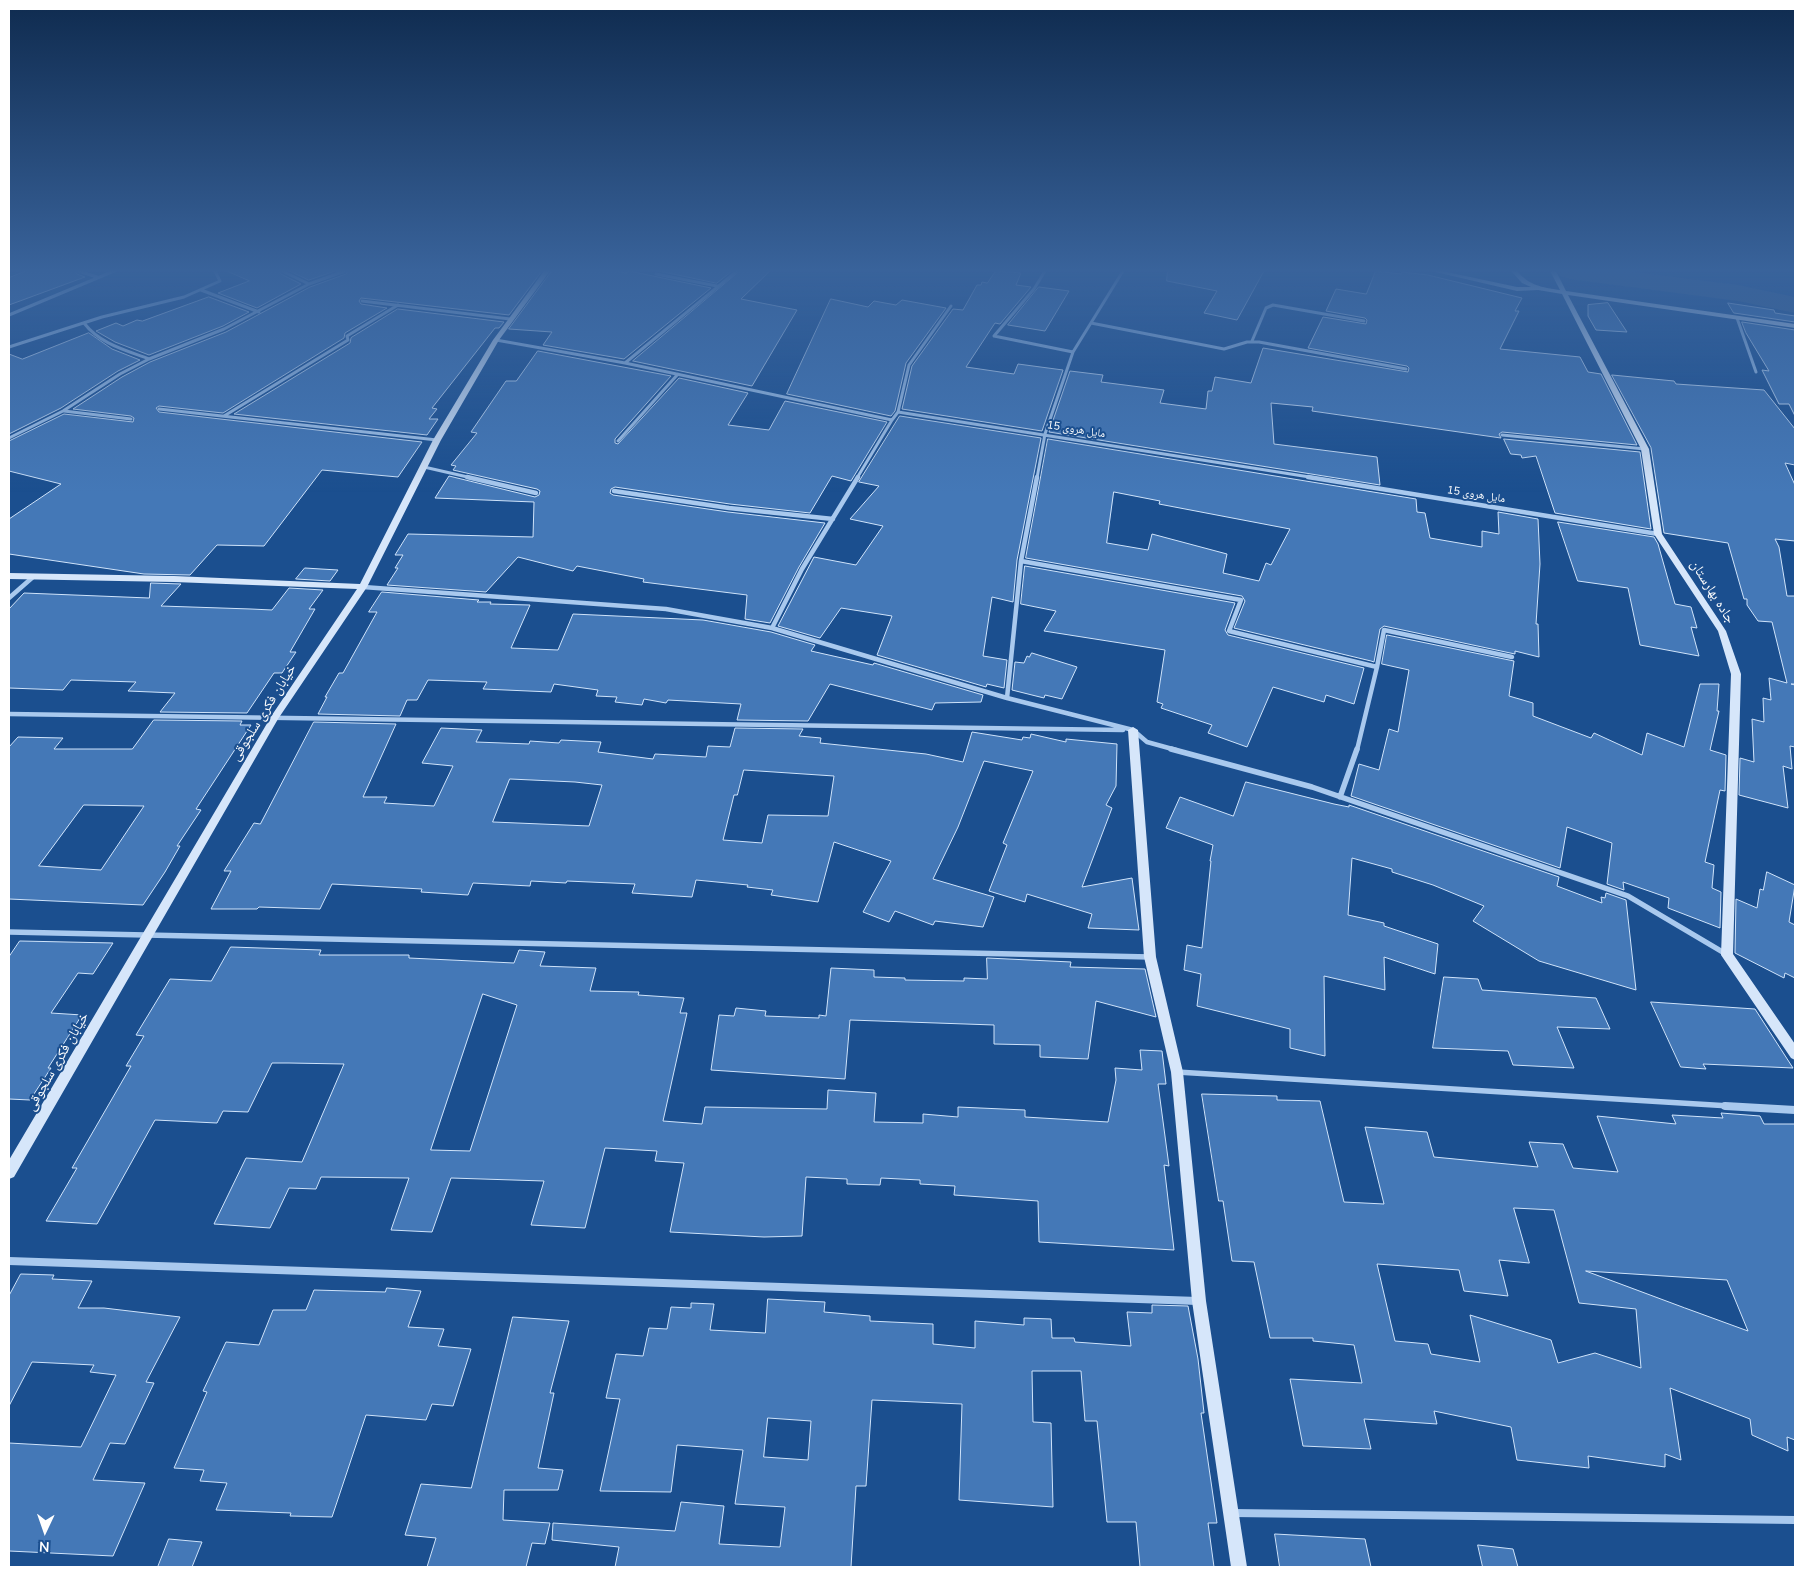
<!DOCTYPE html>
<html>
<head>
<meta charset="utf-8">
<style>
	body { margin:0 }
	#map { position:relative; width:1804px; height:1576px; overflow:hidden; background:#1b4f8f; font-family:"Nunito Sans",sans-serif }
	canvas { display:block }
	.frame { position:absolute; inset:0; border:10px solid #fff; pointer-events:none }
	.north { position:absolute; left:20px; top:1506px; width:50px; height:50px; -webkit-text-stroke:4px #1b4f8f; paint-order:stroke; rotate:183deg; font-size:14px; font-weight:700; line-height:20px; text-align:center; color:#fff }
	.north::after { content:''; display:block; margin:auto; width:18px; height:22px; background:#fff; clip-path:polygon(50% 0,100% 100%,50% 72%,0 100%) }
</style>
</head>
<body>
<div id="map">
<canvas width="1804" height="1576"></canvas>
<div class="frame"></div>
<div class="north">N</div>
</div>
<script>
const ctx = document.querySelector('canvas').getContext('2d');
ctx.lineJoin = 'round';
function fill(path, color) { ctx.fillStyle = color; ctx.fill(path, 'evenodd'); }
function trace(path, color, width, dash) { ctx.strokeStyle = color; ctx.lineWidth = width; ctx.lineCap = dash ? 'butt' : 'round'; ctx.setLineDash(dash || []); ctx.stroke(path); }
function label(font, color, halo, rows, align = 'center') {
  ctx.font = font + ' "Nunito Sans","Noto Naskh Arabic",sans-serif'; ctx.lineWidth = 4; ctx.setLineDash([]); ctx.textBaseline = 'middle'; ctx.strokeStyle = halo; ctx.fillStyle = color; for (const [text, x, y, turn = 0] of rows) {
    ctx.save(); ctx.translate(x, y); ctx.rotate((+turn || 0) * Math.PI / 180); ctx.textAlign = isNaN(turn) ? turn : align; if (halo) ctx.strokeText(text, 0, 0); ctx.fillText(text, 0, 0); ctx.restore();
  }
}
const river = new Path2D(`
	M1556,271H1628L1738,285L1795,297V313L1738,301L1569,279L1560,276Z`);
const building = new Path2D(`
	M26,271H75L77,274L85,277L9,305V278Z
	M227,271H279L281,274L301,284L257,308L218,293L249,281Z
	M290,271H335L309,280Z
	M348,271H542L509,315L361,298L359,301L361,304L387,308L345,333L344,338L223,413L159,406L156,408L159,412L422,442L398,477L322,470L264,546L217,545L190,575L144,574L9,554V519L61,484L9,471V441L64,414L133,422L134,418L131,416L73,409L122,377L150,362L226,332L310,287L346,274Z
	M552,271H616L626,273L629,271L711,288L624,359L543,345L552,332L509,329Z
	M659,271H732L717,283Z
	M740,271H770L741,299L797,310L752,386L633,361Z
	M996,271L1021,273L1016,285L1031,287L1000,324L995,323L966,367L1014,374L1018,364L1063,370L1042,431L902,409L912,366L953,309L963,310L977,285H981L982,282L987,283Z
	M1168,271H1264L1237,320L1204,313L1217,291L1167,281Z
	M1376,271L1401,274L1402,272L1428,275L1522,298L1515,311H1519L1500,349L1580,357L1588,372L1601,374L1637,445L1502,432L1499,434L1501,438L1312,411L1313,407L1271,403L1274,444L1377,457L1380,485L1049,432L1070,371L1103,375L1101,382L1164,390L1160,403L1206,409L1208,391H1212L1215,377L1251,383L1263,348L1408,372L1409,368L1407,366L1308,348L1323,317L1366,324L1367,320L1365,318L1326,311L1336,289L1366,294Z
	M1039,287L1069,291L1045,331L1008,325Z
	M209,297L249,312L223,326L149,355L115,342L96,331L116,323L123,326L137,320L142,321Z
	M831,299L868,307L874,301L896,305L902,300L946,308L906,363L895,411L891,416L787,394Z
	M1608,303L1627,332L1596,330L1588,316V305Z
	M1728,303L1774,310L1775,313L1795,316V322L1734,313Z
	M398,309L504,322L499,328H495L432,408L437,409L429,419H438L427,435L234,414L350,343L351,338Z
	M1742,322L1795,330V416L1789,404H1779L1762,370L1769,371L1746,333Z
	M89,333L112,349L140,360L118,371L61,408L9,434V354L22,359Z
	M538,351L671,376L615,439V443L618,444L679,378L748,393L728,425L769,430L785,401L887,422L851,481L832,476L810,513L730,504L615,487L611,489L610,493L613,495L728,512L825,523L799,567L770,623L745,619L747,595L643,582L644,579L577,566L573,571L518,557L486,592L387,585L398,568H395L403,555H395L408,534L533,537L534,502L435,498L449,476L535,497L539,495L540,491L537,489L453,470L456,466L451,465L477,433L471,432L506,381H516Z
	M1612,375L1674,381L1676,384L1764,390L1795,429V465L1785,463L1795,485V541L1775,539L1779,547L1787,596H1795V684H1791L1795,685V747L1790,746L1792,769L1783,766L1788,808L1739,795L1740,758L1754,762L1752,719L1764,722L1763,698L1771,700L1769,678L1787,683L1772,622L1758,621L1747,605V599H1744L1728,543L1664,533L1651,448Z
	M900,416L1041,438L1017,560L1013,602L992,597L983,656L1007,660L1004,688L987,684L986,687L877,655L892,616L841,608L820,638L778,626L814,557L856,565L883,526L850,519L879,486L859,482Z
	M1048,439L1416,499L1417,512L1425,513L1430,538L1482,547V531L1499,534L1498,512L1538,519L1540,564L1536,624H1538L1539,657L1515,651V654L1384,626L1380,629L1374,662L1371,661L1234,628L1245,601L1242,596L1026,558ZM1114,492L1160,501L1159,504L1290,529L1271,565L1266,563L1259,581L1223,573L1227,554L1152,534L1148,550L1107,543Z
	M1504,439L1640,452L1651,529L1555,513L1536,456L1522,458L1521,455L1511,454Z
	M1558,522L1654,537L1658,544L1675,604L1691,607L1697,628L1691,627L1699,656L1640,645L1628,588L1578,581Z
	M1025,566L1235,603L1225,630L1228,635L1364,668L1354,704L1326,695L1324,702L1273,687L1247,747L1208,733L1212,725L1161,708L1163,704L1157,702L1165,650L1044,631L1056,611L1021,604Z
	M305,568L321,569L338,570L330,581L296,579Z
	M151,583L181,584L161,606L251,609L272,610L289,588L323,590L309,609H315L290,652H296L282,673H274L247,713L160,712L175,693L128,691L136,682L71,680L63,690L9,688V609L24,593L149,598Z
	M382,592L479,600L477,602H491L490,604L530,605L511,648L558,650L573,614L703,620L771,632L815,645L811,651L873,665L874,663L983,695L981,702L935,703L932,710L830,684L808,721L737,720L741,704L668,700L666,703L644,699L642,705L615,702L617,697L596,696L598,690L554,684L551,692L483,689L487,682L428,680L417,700H407L400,716L318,714L327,697H325L339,673H343L377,612H369Z
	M1387,635L1514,661L1509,696L1533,703V716L1591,738L1594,733L1642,755L1647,733L1684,747L1700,684H1719L1717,711H1719L1710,750L1726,755L1725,791L1720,790L1705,862L1714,865L1712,888L1721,892L1720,928L1668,908L1669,898L1623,882L1624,890L1607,884L1612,843L1567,827L1560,868L1351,796L1359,764L1379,770L1389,729L1398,732L1409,670L1382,664Z
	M1032,653L1077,667L1062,699L1045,695L1044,698L1012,690L1015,662L1024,663L1027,656L1029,657Z
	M154,720L242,721L240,725H251L196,809L201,810L177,846H180L165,872L143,905L9,899V747L18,737L63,738L54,749H132ZM84,805L144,806L101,870L39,866Z
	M314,722L396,724L363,797H387L384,803L434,806L453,766L422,763L441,728L482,730L476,742L529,744L530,741L559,743L561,740L601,742L598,752L653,759L655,754L706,757L708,746L730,747L735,728L803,729L799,736L821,738L820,743L926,754L963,762L972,732L1022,740L1023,737L1030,738L1031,734L1066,742V739L1117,744L1116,786L1106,805L1112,808L1082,887L1132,878L1139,930L1088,928L1092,914L1027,894L1025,902L989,891L1007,845L1003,843L1033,771L984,761L958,827L933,879L994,897L983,927L935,921L933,925L895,911L889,922L863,912L891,861L834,842L818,902L771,895L773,890L747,887L748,885L696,880L692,897L632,893L635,884L567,881L566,883L531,881L530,886L473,883L468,895L421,892L422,889L332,884L320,909L259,907L257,909H211L231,871H224L254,823L260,824ZM744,770L834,776L828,816L768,815L762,843L723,840L734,795H737ZM510,779L575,782L602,785L589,826L493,822Z
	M1246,782L1334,804L1349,807V805L1559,877L1557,886L1602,903L1601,897L1605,898L1606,893L1626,900L1636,990L1539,961L1473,921L1484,906L1433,885L1392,872V869L1352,858L1348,915L1384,923V926L1438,944L1435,974L1384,957L1385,990L1324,976L1325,1056L1290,1048V1029L1197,1006L1201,974L1184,970L1187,945L1202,948L1211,861H1210L1213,845L1166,828L1180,797L1233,816Z
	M1767,872L1795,885L1789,922L1795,925V978L1785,973L1784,978L1735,953L1736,899L1757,908L1760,889L1763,890Z
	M20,941L113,943L93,974L78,973L51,1013L82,1015L48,1068H51L30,1100L9,1099V957Z
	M231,947L321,950L319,955H409V958L514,963L519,950L545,952L540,966L596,968L590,991L639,992L638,995L684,998L680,1013H687L663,1121L702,1124L705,1107L827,1109L828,1090L876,1093L874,1122L923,1123V1114L958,1117V1107L1025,1110V1117L1108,1122L1116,1080L1115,1068L1142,1070L1140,1050L1162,1051L1166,1084H1158L1169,1166L1164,1165L1174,1250L1039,1242L1038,1201L954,1195L955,1186L920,1184V1180L881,1178L880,1185L847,1184V1179L806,1177L802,1236L764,1237L670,1232L684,1163L655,1161L657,1151L605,1148L585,1228L531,1225L544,1181L451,1178L432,1232L391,1230L409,1178L321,1177L316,1189L289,1188L270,1228L214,1224L246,1158L302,1162L344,1064L289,1063H272L248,1112L223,1111L217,1123L155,1120L97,1224L46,1221L77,1168H72L131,1066H126L144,1036L136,1035L170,979L211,981ZM483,994L517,1005L470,1151L431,1150Z
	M987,958L1071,962L1070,967L1145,969L1156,1017L1096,1001L1088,1059L1040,1057V1045L994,1044V1025L850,1020L845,1079L711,1070L719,1015L734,1016L736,1008L766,1011L765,1016L819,1018V1015L826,1016L831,968L874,970V977L905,978V980L964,981V978L987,979Z
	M1444,977L1478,979L1482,990L1596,998L1610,1029L1557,1027L1574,1068L1513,1065L1508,1051L1433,1048Z
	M1651,1002L1755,1009L1793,1068L1703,1064L1706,1069L1681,1067Z
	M1202,1094L1277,1096V1100L1320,1101L1344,1202L1384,1204L1365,1127L1427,1132L1434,1157L1538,1167L1529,1142L1563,1144L1573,1168L1618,1172L1597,1116L1676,1124L1672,1115L1723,1118L1721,1113L1760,1116L1764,1124H1795V1440L1787,1437L1788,1451L1752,1435L1750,1419L1670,1388L1681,1460L1665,1454V1467L1588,1456L1589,1468L1517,1460L1511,1427L1434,1411L1437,1424L1364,1419L1371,1449L1303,1446L1290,1379L1362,1383L1354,1345L1313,1341V1338H1270L1254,1262L1232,1261L1223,1201H1219ZM1514,1208L1554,1210L1579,1303L1636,1309L1641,1368L1595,1353L1558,1363L1551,1340L1470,1315L1480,1362L1431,1354L1428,1344L1395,1341L1377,1264L1459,1270L1464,1291L1508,1296L1499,1260L1529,1263ZM1586,1271L1727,1280L1748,1331L1685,1308Z
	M21,1274L54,1275L52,1279L92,1281L78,1308H104L180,1317L146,1382L154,1383L125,1444L110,1443L93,1480L145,1483L113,1556L9,1551V1443L81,1447L116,1375L90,1372L94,1365L32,1362L9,1406V1296Z
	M387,1288L421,1291L408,1327L444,1329L438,1346L471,1349L453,1406L432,1404L426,1420L366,1415L332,1517L290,1516L291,1513L216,1510L227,1483L200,1481L204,1470L174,1468L207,1392L203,1391L226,1342L259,1345L273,1310H306L314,1290L385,1292Z
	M768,1299L825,1302L824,1312L870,1316V1321L933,1324V1344L975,1348V1321L1024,1325V1318L1051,1319L1052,1338H1074L1075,1342L1131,1346L1127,1312L1152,1313V1305L1188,1306L1198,1359L1204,1413H1201L1217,1523H1208L1214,1567H1140L1136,1522H1107L1097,1421H1085L1081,1371H1032L1033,1422L1051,1423L1053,1507L959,1500L962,1404L872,1400L866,1486H856L851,1567H615L619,1547L552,1540L553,1523L675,1531L681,1502L724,1506L719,1544L780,1547L785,1507L735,1504L743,1450L677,1445L671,1492L600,1491L620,1399L606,1398L616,1354L643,1356L649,1328L667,1329L671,1307L691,1308V1303L714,1304L710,1330L765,1333ZM768,1418L811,1421L808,1460L764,1457Z
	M513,1317L569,1321L550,1393H554L538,1468L563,1470L558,1490H504L503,1520L550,1523L545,1544L532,1543L526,1567H427L436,1538L405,1535L421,1484L471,1488Z
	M1275,1534L1365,1539L1371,1567H1280Z
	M169,1539L202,1542L192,1567H158Z
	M1478,1545L1513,1549L1518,1567H1483Z`);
const streetFar3 = new Path2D(`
	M78,271L97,277
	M282,271L309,284
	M1045,271L1034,289L994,336L1073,352
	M656,274L717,286
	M201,290L259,312
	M362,301L510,319
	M9,315L114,271
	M1737,318L1756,372
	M84,323C100,344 125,350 149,359
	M1091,323L1224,349L1247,342H1259L1406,369
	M496,340L625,363L892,420L898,412L1316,478
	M1252,341L1266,308L1273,305L1364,321
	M9,347L102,317L184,297L220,281L215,271
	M625,363L737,271
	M159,409L437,440
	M64,411L131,419
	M898,412L909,365L951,306
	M224,416L348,340L347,336L398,305
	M1502,435L1645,449
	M9,438L63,411L120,374L149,359L224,329L309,284L345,271
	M618,441L678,374
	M424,467L472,478
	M857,478L892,420
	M1037,478L1045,434L1073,352L1123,271`);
const streetFar2 = new Path2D(`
	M467,477L536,493
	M1308,477L1658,534
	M614,491L729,508L833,519
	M1021,561L1241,600L1229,631L1377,667L1384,630L1512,657
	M363,587L666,609L772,628L1007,698L1133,730L1147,742L1176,750
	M9,598L33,577
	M772,628L802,569L858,477
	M1007,698L1021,561L1037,477
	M9,714L1123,730
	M1357,750L1377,667`);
const streetFar1 = new Path2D(`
	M1171,749L1312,787L1628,896L1726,954
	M1340,797L1357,749
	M9,932L1150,957
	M1177,1072L1746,1107`);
const street = new Path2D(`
	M1725,1106L1795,1110
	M9,1261L1198,1301
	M1233,1513L1795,1520`);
const secondary = new Path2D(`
	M544,271H550L499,340L441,440L367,587L278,719L14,1177L9,1179V1160L272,715L357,589L174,582L9,579V573L174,576L360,584L433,440L493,340Z
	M1431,271H1442L1517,287H1531L1522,283L1511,271H1517C1530,286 1541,287 1560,290L1550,271H1556L1566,291L1795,324V328L1568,295L1649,449L1662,534L1726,631L1741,674L1733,954L1795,1044V1060L1791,1058L1721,955L1731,674L1718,631L1654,534L1641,449L1562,294L1538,290L1517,291Z
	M1133,727L1138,730L1156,957L1183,1072L1206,1301L1247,1567H1231L1192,1301L1171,1072L1144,957L1128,730Z`);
const farStreetnames = [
	["مایل هروی 15",1076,430,9],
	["مایل هروی 15",1476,495,9]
];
const streetNames = [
	["جاده بهارستان",1712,592,58],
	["خیابان فکری سلجوقی",264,713,-58],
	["خیابان فکری سلجوقی",58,1062,-60]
];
fill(river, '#3c6290');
fill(building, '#4478b7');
trace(building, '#cfe3fa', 1);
trace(streetFar3, '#a9c9ee', 3);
trace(streetFar2, '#a9c9ee', 4.5);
trace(streetFar1, '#a9c9ee', 5.5);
trace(street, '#a9c9ee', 8);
fill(secondary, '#d6e6fa');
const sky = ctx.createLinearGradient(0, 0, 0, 492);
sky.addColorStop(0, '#0f2b4f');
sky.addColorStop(0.55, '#39639b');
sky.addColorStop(1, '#39639b00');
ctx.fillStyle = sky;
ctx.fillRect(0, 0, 1804, 492);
label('11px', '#fff', '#1b4f8f', farStreetnames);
label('14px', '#fff', '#1b4f8f', streetNames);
</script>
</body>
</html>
